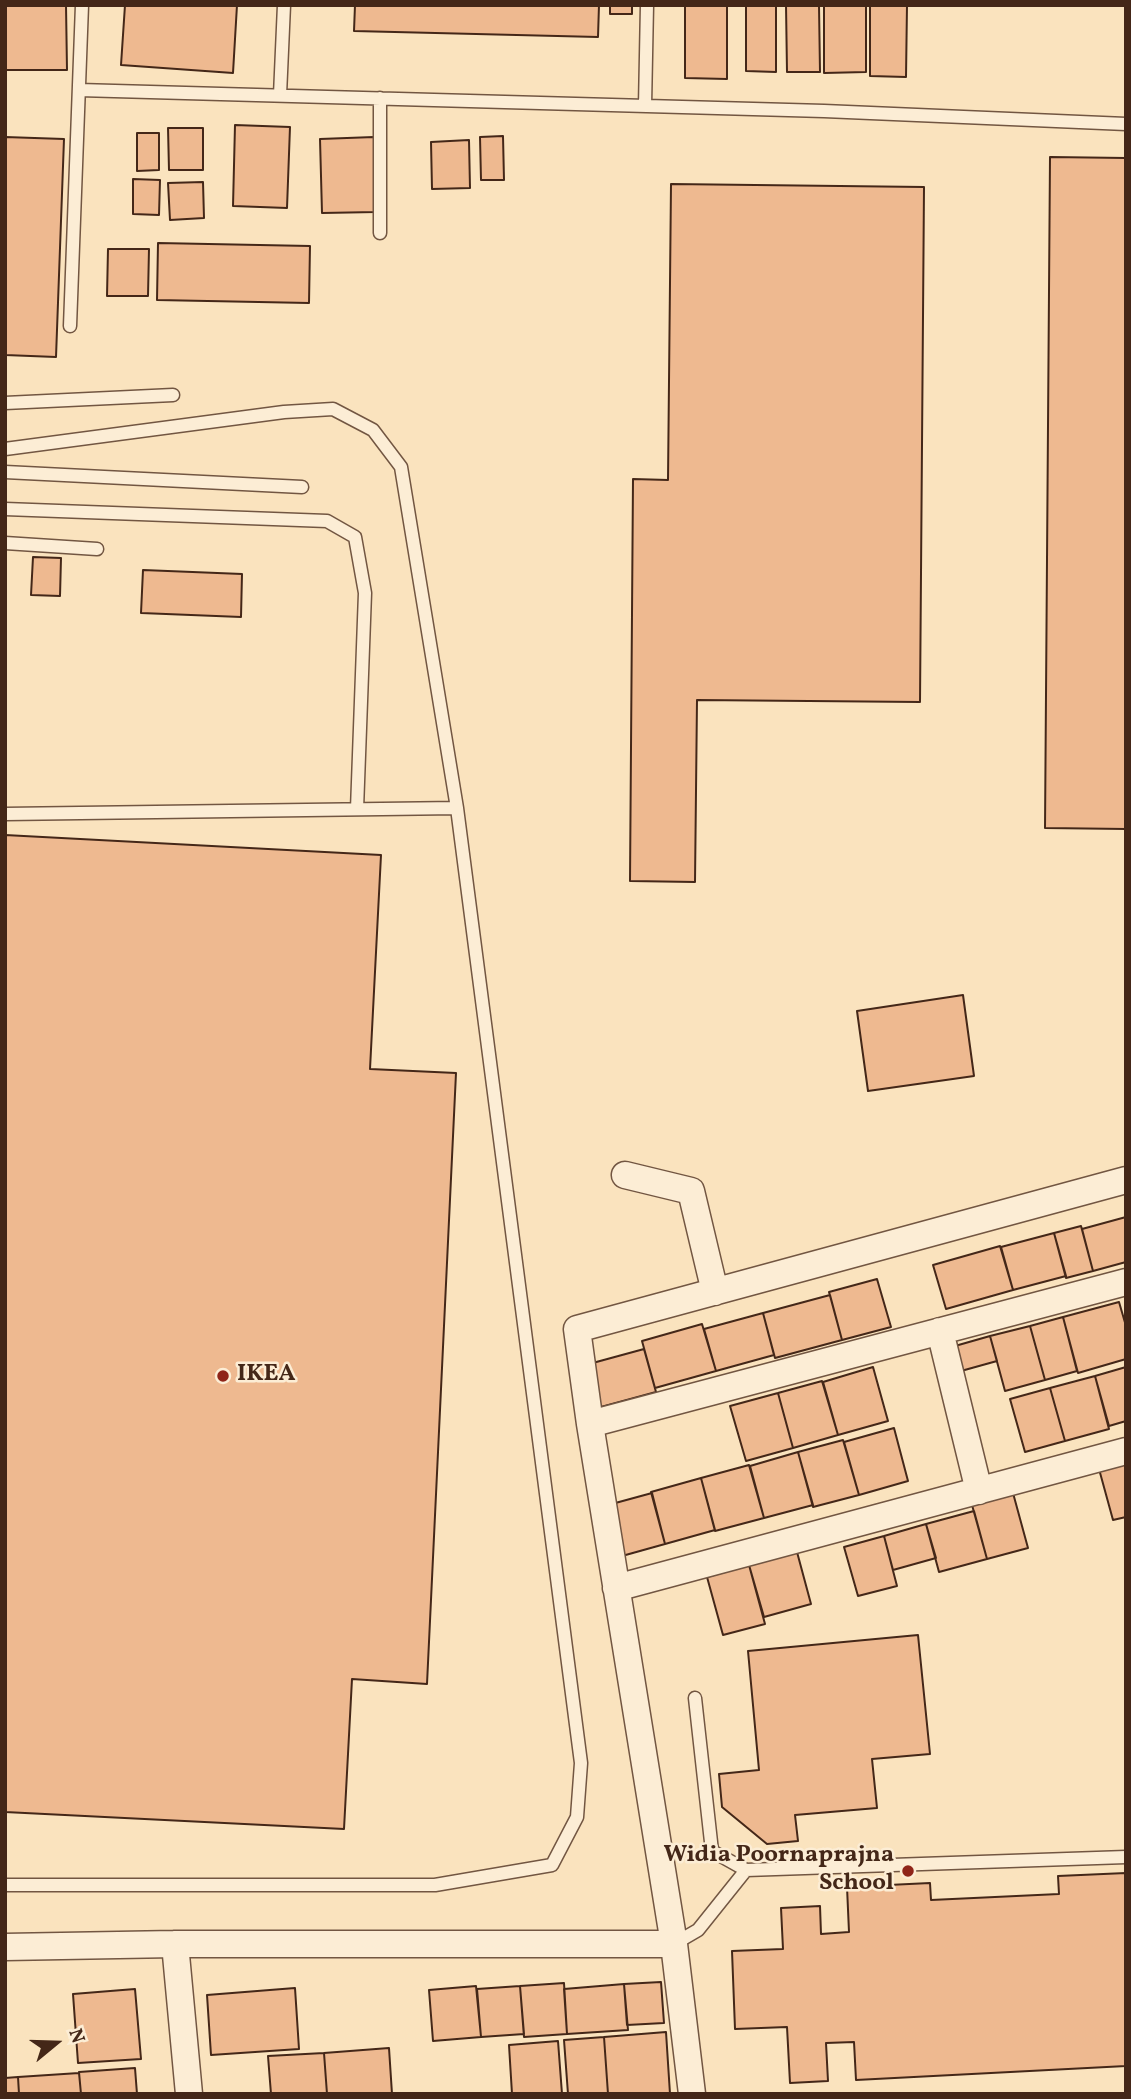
<!DOCTYPE html>
<html>
<head>
<meta charset="utf-8">
<style>
	body { margin:0 }
	#map { position:relative; width:1131px; height:2099px; overflow:hidden; background:#fae3be; font-family:Vollkorn,serif }
	canvas { display:block }
	.frame { position:absolute; inset:0; border:7px solid #442718; pointer-events:none }
	.north { position:absolute; left:21px; top:2008px; width:70px; height:70px; -webkit-text-stroke:5px #fcedd5; paint-order:stroke; rotate:71deg; font-size:19px; font-weight:700; line-height:28px; text-align:center; color:#442718 }
	.north::after { content:''; display:block; margin:auto; width:24px; height:32px; background:#442718; clip-path:polygon(50% 0,100% 100%,50% 72%,0 100%) }
</style>
</head>
<body>
<div id="map">
<canvas width="1131" height="2099"></canvas>
<div class="frame"></div>
<div class="north">N</div>
</div>
<script>
const ctx = document.querySelector('canvas').getContext('2d');
ctx.lineJoin = 'round';
function fill(path, color) { ctx.fillStyle = color; ctx.fill(path, 'evenodd'); }
function trace(path, color, width, dash) { ctx.strokeStyle = color; ctx.lineWidth = width; ctx.lineCap = dash ? 'butt' : 'round'; ctx.setLineDash(dash || []); ctx.stroke(path); }
function label(font, color, halo, rows, align = 'center') {
  ctx.font = font + ' Vollkorn,serif'; ctx.lineWidth = 5; ctx.setLineDash([]); ctx.textBaseline = 'middle'; ctx.strokeStyle = halo; ctx.fillStyle = color; for (const [text, x, y, turn = 0] of rows) {
    ctx.save(); ctx.translate(x, y); ctx.rotate((+turn || 0) * Math.PI / 180); ctx.textAlign = isNaN(turn) ? turn : align; if (halo) ctx.strokeText(text, 0, 0); ctx.fillText(text, 0, 0); ctx.restore();
  }
}
const building = new Path2D(`
	M5,5H66L67,70H5Z
	M125,5H237L233,73L121,65Z
	M355,5H599L598,37L354,31Z
	M610,5H632V14H610Z
	M685,5H727V79L685,78Z
	M746,5H776V72L746,71Z
	M786,5H819L820,72H787Z
	M824,5H866V72L824,73Z
	M870,5H907L906,77L870,76Z
	M235,125L290,127L287,208L233,206Z
	M168,128H203V170H169Z
	M137,133H159V170L137,171Z
	M503,136L504,180H481L480,137Z
	M5,137L64,139L56,357L5,355Z
	M374,137L376,212L322,213L320,139Z
	M469,140L470,188L432,189L431,142Z
	M1050,157L1126,158V829L1045,828Z
	M133,179L160,180L159,215L133,214Z
	M203,182L204,218L170,220L168,183Z
	M671,184L924,187L920,702L697,700L695,882L630,881L633,479L668,480Z
	M158,243L310,246L309,303L157,300Z
	M108,249H149L148,296H107Z
	M33,557L61,558L60,596L31,595Z
	M143,570L242,574L241,617L141,613Z
	M5,835L381,855L370,1069L456,1073L427,1684L352,1679L344,1829L5,1812Z
	M963,995L974,1076L868,1091L857,1011Z
	M1126,1217V1262L1093,1271L1082,1229Z
	M1081,1226L1093,1271L1066,1278L1054,1233Z
	M1054,1233L1066,1276L1013,1290L1001,1247Z
	M1000,1246L1013,1290L946,1309L933,1265Z
	M877,1279L891,1327L842,1340L829,1292Z
	M830,1295L842,1340L775,1358L763,1313Z
	M1119,1302L1126,1326V1359L1078,1373L1063,1317Z
	M763,1313L774,1355L716,1371L704,1329Z
	M1063,1317L1077,1371L1045,1380L1030,1326Z
	M702,1324L716,1371L655,1388L642,1341Z
	M1030,1326L1045,1380L1005,1391L990,1336Z
	M990,1336L997,1361L961,1371L955,1346Z
	M644,1349L656,1392L601,1407L589,1364Z
	M873,1367L888,1421L838,1435L823,1382Z
	M1126,1367V1421L1109,1426L1095,1376Z
	M1095,1376L1109,1429L1065,1441L1050,1388Z
	M822,1381L838,1435L793,1448L778,1393Z
	M1050,1388L1065,1441L1025,1452L1010,1399Z
	M778,1393L793,1448L746,1461L730,1406Z
	M894,1428L908,1481L859,1495L844,1442Z
	M843,1440L859,1495L813,1507L798,1452Z
	M798,1452L813,1505L764,1518L750,1466Z
	M1126,1461V1517L1113,1520L1099,1469Z
	M749,1465L764,1518L715,1531L701,1478Z
	M701,1478L715,1530L665,1544L651,1492Z
	M652,1493L665,1544L622,1556L608,1505Z
	M1013,1493L1028,1548L987,1559L972,1505Z
	M974,1511L987,1559L939,1572L926,1524Z
	M926,1524L936,1558L893,1570L884,1536Z
	M884,1536L897,1586L858,1596L844,1547Z
	M797,1552L811,1604L764,1617L749,1565Z
	M749,1565L765,1624L723,1635L707,1577Z
	M918,1635L930,1754L872,1759L877,1808L795,1815L798,1841L767,1844L722,1807L719,1774L759,1770L748,1651Z
	M1126,1873V2066L856,2080L854,2042L826,2043L828,2081L790,2083L787,2027L735,2029L732,1951L783,1949L781,1908L820,1906L821,1934L849,1932L847,1887L930,1883L931,1900L1059,1894L1058,1876Z
	M661,1982L664,2023L627,2025L624,1984Z
	M564,1983L567,2034L524,2037L520,1986Z
	M624,1984L628,2030L567,2034L564,1989Z
	M476,1986L481,2037L433,2041L429,1990Z
	M520,1986L524,2034L481,2037L477,1989Z
	M295,1988L299,2049L211,2055L207,1995Z
	M135,1989L141,2059L78,2063L73,1994Z
	M666,2032L670,2094H608L604,2037Z
	M604,2037L608,2094H568L564,2040Z
	M558,2041L562,2094H512L509,2045Z
	M389,2048L392,2094H327L324,2053Z
	M324,2053L327,2094H271L268,2056Z
	M135,2068L137,2094H81L79,2072Z
	M79,2073L81,2094H19L18,2077Z
	M18,2077L19,2094H5V2078Z`);
const service = new Path2D(`
	M79,90L824,111L1126,124
	M280,95L284,5
	M645,106L647,5
	M380,233V98
	M70,326L82,5
	M5,403L173,395
	M5,449L284,412L333,409L373,430L401,467L457,808L581,1763L577,1817L552,1865L435,1885H5
	M5,472L302,487
	M5,509L327,521L355,537L365,593L357,809
	M5,543L97,549
	M5,814L457,808
	M746,1870L1126,1857
	M674,1944L698,1930L746,1870L712,1851L695,1698`);
const minor = new Path2D(`
	M625,1175L691,1191L715,1292
	M940,1331L979,1491
	M590,1424L1126,1282
	M616,1588L1126,1451
	M175,1944L189,2094
	M674,1944L590,1424L577,1329L1126,1180
	M5,1947L175,1944H674L692,2094`);
const markers = [
	[223,1376,7,"#8f2418"],
	[908,1871,7,"#8f2418"]
];
const poiNames = [
	["IKEA",237,1376],
	["Widia Poornaprajna",894,1857,"right"],
	["School",894,1885,"right"]
];
fill(building, '#eeb990');
trace(building, '#442718', 2);
trace(service, '#725642', 15);
trace(minor, '#725642', 29);
trace(service, '#fcedd5', 12);
trace(minor, '#fcedd5', 26);
for (const [x, y, r, color] of markers) { const dot = new Path2D(); dot.arc(x, y, r, 0, 2 * Math.PI); ctx.fillStyle = color; ctx.fill(dot); trace(dot, '#fcedd5', 2.5); }
label('bold 24px', '#442718', '#fcedd5', poiNames, 'left');
</script>
</body>
</html>
